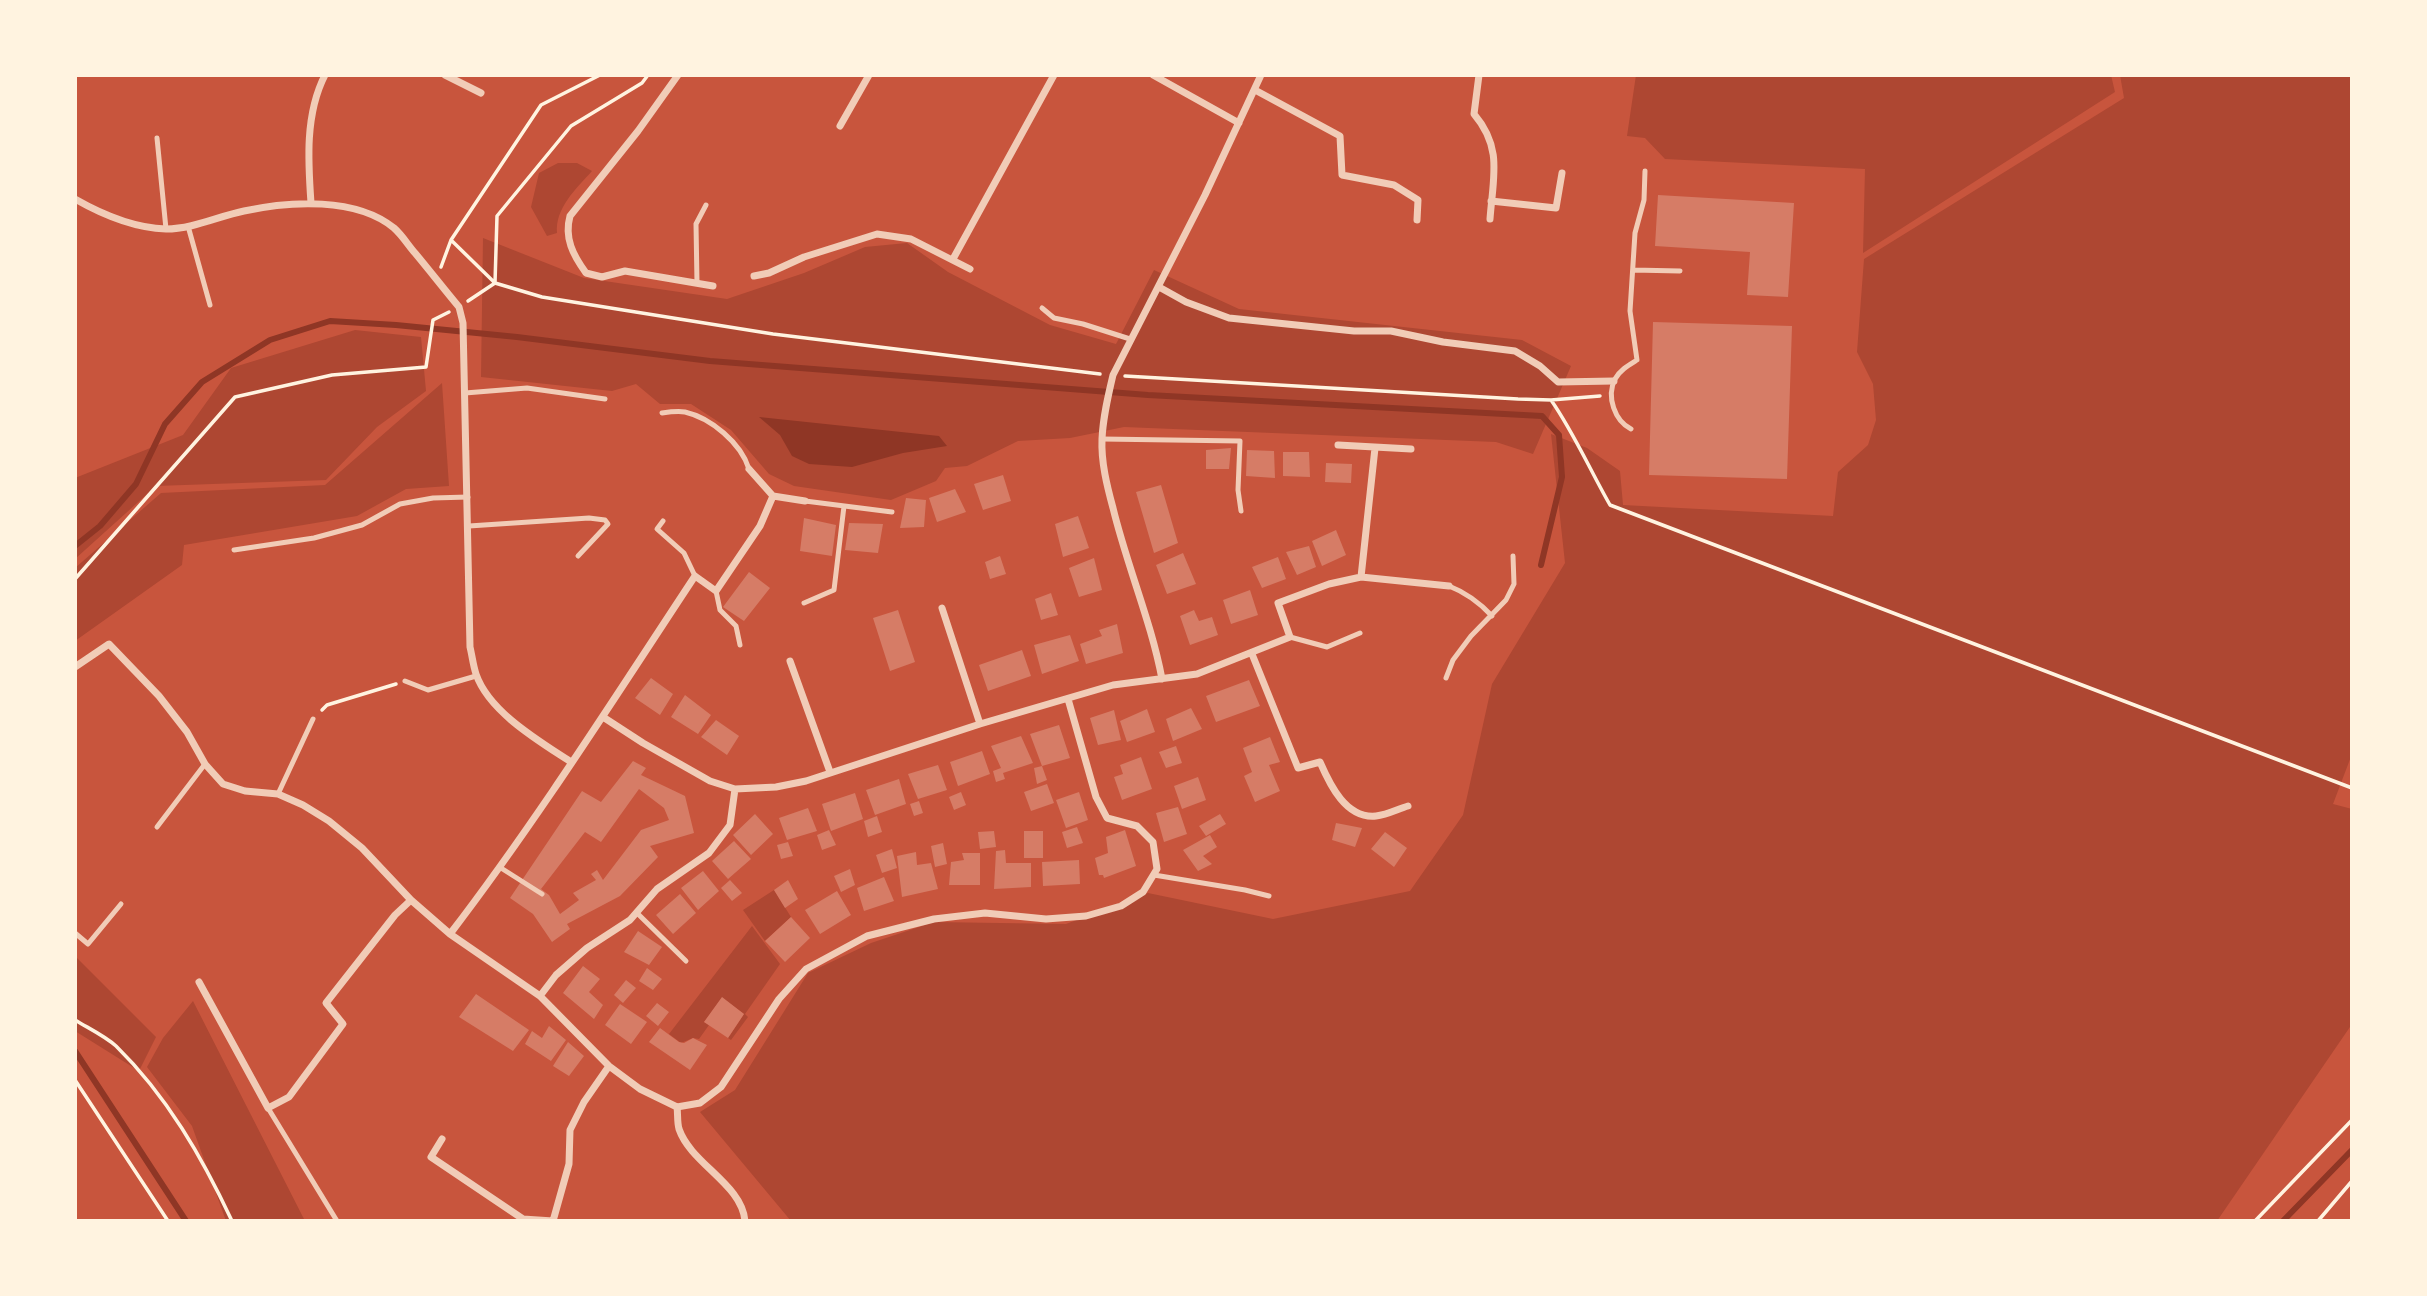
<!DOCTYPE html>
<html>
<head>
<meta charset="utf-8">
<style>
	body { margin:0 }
	#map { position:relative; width:2427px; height:1296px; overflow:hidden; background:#c8553d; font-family:"Golos Text",sans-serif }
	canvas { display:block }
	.frame { position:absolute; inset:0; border:77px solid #fff3e0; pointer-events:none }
</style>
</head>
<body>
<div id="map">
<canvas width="2427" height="1296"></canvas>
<div class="frame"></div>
</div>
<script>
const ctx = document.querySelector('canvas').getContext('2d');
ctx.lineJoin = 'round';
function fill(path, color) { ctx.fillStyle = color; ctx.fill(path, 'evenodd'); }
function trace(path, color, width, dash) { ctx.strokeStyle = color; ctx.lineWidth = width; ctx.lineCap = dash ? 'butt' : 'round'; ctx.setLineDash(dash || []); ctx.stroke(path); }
const green = new Path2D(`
	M1636,75H2111L2115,92L1863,253L1865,169L1665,159L1645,138L1627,136Z
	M2120,75H2352V754L2333,804L2352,809V1024L2217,1221H791L700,1112L735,1090L808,973L871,943L934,922L1066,924L1148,893L1273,919L1410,891L1463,815L1492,684L1565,563L1551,434L1587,448L1620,471L1623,505L1833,516L1838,472L1868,445L1876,420L1873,384L1857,352L1864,259L2124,98Z
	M558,163H577L592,171C576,189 555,208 557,233L547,236L531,207L539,173Z
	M483,238L584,278L727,299L804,273L865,247L907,243L948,272L1050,325L1116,344L1154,270L1239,309L1522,340L1571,366L1533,454L1496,442L1124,427L1070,438L1018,441L967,466L945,468L936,481L891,500L794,486L769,474L731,430L691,404H660L636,384L612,391L481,377Z
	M355,330L421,337L426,391L377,427L326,480L156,486L75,559V478L183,435L231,368Z
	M442,383L449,486L406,489L357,516L184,545L182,565L75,641V568L161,493L325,485Z
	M774,890L791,917L765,941L743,910Z
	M752,926L780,964L745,1014L748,1017L731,1040L728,1038L744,1014L722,998L704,1022L709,1025L699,1039L693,1038L681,1043L669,1034Z
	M75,956L156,1037L139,1071L75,1031Z
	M193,1001L305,1221H226L192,1126L147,1067L163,1038Z`);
const water = new Path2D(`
	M759,417L939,436L947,446L903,453L852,467L809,464L792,456L780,435Z`);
const stream = new Path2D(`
	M75,546L100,526L136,484L165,424L202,382L270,340L330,321L396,325L517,337L710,361L1148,395L1542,416L1559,435L1562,477L1541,565
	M75,1051L186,1221
	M2283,1221L2352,1150`);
const building = new Path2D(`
	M1658,195L1794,203L1788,297L1747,295L1750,252L1655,246Z
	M1653,322L1792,326L1787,479L1649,475Z
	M1231,448L1229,469H1206V450Z
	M1247,450L1274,451L1275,478L1246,476Z
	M1283,452H1309L1310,477L1283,476Z
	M1326,463L1352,464L1351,483L1325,482Z
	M1003,475L1011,501L983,510L974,484Z
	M1161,485L1178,543L1154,553L1136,492Z
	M955,489L966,512L937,522L929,498Z
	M906,498L926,500L924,527L900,528Z
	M1078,516L1089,548L1063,557L1055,524Z
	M804,518L836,525L832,556L800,551Z
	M849,523L883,524L878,553L845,550Z
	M1336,530L1346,555L1322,566L1312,541Z
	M1309,546L1316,567L1297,575L1286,552Z
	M1183,553L1196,584L1167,594L1156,565Z
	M1000,556L1006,574L990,579L985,562Z
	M1278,557L1286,579L1262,588L1252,567Z
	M1094,558L1102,590L1079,597L1069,568Z
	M749,572L770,588L744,621L723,607Z
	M1250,590L1258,615L1231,624L1223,600Z
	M1051,593L1058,615L1041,620L1035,599Z
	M898,610L915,662L890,671L873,618Z
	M1194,610L1199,621L1212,617L1218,635L1190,645L1180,616Z
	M1117,624L1123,653L1086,664L1080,644L1102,636L1099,630Z
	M1070,635L1079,661L1042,674L1034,645Z
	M1022,650L1031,676L988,691L979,665Z
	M651,678L673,694L660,715L635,698Z
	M1249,680L1260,706L1216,722L1206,696Z
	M685,695L711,715L698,734L671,717Z
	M1191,708L1202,729L1173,741L1166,719Z
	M1147,709L1155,732L1127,742L1120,721Z
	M1114,710L1121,740L1098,745L1090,718Z
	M716,720L739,736L727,755L701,737Z
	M1059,725L1070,758L1042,766L1030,734Z
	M1021,736L1033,763L1003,773L1005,779L996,782L993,771L1001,768L991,746Z
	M1270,737L1280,762L1269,765L1280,791L1255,802L1244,776L1252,772L1243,748Z
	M1176,746L1182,763L1166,768L1159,752Z
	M982,751L990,774L958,786L950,762Z
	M1141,757L1152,789L1122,800L1114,777L1123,774L1120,765Z
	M633,761L646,768L641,775L685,796L694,833L650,846L658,857L620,896L567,924L570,929L552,942L533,914L510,898L582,791L601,802ZM639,789L664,808L669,820L641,830L603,880L597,870L591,874L596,880L573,893L579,900L560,914L549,895L541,889L585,832L601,842Z
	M938,765L947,790L918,799L908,774Z
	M1042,766L1047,780L1037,784L1034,768Z
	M1198,777L1206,800L1182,809L1174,786Z
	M899,779L906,804L875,815L866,790Z
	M1047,784L1054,803L1031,811L1024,792Z
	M961,792L966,805L954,810L949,797Z
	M1079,792L1088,820L1066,828L1056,800Z
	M855,793L863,819L831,831L822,804Z
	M919,801L923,813L914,816L910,804Z
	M1178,807L1187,834L1164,842L1156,813Z
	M808,808L817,831L787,840L779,818Z
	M755,814L773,834L751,855L733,835Z
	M1220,814L1226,824L1206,836L1199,826Z
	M877,816L882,832L868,837L864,821Z
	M1336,823L1362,828L1355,847L1332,840Z
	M1077,827L1083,843L1067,848L1062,832Z
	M829,830L836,845L822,850L817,835Z
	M1125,830L1136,866L1104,878L1103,875H1099L1095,858L1108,853L1106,837Z
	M994,831L996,847L980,849L978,832Z
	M1024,831H1043V858H1024Z
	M1385,832L1407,848L1394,867L1371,849Z
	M1210,835L1217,847L1203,856L1212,864L1198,871L1183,850Z
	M734,841L751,859L728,879L712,861Z
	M788,842L793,856L781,859L777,845Z
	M943,843L947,864L935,867L931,846Z
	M892,849L897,868L882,873L876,855Z
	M1005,850L1006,863H1031V887L994,889L996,851Z
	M916,852L917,865L931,863L938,889L902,897L897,856Z
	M962,853H980V885H949L951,862L964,860Z
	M1079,860L1080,884L1043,886L1042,862Z
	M850,869L855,885L841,892L834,876Z
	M703,871L719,891L698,910L681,888Z
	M884,877L894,901L864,911L857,888Z
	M730,880L742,893L732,901L721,888Z
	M788,880L798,899L785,908L774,890Z
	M837,891L851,915L820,934L805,910Z
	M680,894L696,913L673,934L656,915Z
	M791,917L810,938L785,962L765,941Z
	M638,931L662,947L649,965L624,952Z
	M583,966L600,979L589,992L603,1005L594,1019L563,993Z
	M647,968L662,979L653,990L639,981Z
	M626,980L636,988L623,1003L614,995Z
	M476,994L529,1030L513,1051L459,1017Z
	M722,997L744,1014L728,1038L704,1022Z
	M657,1003L669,1012L658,1026L646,1016Z
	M620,1004L647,1022L631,1044L605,1025Z
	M549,1026L566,1040L551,1061L525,1044L532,1031L542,1038Z
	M660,1028L679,1042L684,1043L693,1038L707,1045L690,1070L649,1042Z
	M568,1042L584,1056L569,1076L553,1066Z`);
const path = new Path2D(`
	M451,240L495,283L542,297L773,334L1100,374
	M441,267L451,240L541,105L600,75
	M495,283L497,216L571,126L642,83L648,75
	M468,301L495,283
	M1125,376L1518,399L1551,400L1600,396
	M1551,400C1574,433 1590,470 1610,505L2352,788
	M75,579L235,397L332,375L426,367L433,320L449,312
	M322,710L327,705L396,684
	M75,1020C88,1028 105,1036 116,1046C167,1096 202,1157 232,1221
	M75,1080L168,1221
	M2255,1221L2352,1120
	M2318,1221L2352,1181`);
const service = new Path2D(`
	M157,138L166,229
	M188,226L210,305
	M1633,270L1680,271
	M697,283L696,224L706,205
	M1042,308L1054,318L1083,324L1130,339
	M465,393L527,388L605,399
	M662,413C669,412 678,411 685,412C711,418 741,443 749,469
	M1631,429C1615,421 1606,397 1615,379C1620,370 1629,365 1637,360L1630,311L1635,233L1644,200L1645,171
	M1102,439L1240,441L1238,490L1241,511
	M805,501L892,512
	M663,521L657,529L684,553L695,576
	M469,526L589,518L605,520L608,524L578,556
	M234,550L314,538L362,525L400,504L433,498L468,497
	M1449,586C1467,593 1479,602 1492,616
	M716,591L720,610L736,626L740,645
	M804,603L834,590L844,506
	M1290,637L1327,647L1360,633
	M1446,678L1453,660L1471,636L1506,600L1514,584L1513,556
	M405,681L428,690L476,676
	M278,794L313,719
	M157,827L205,764
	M501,868L542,894
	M1154,875L1245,890L1269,896
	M637,913L686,961
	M75,933L88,944L121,904
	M268,1108L337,1221`);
const minor = new Path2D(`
	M445,75L481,93
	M678,75L638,131L570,216C564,238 573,255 586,273L602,277L625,271L713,286
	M1153,75L1239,123
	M1479,75L1474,114C1503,148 1493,177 1490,219
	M1255,90L1340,136L1342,175L1394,185L1418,200L1417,220
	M840,126L869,75
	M75,199C103,215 134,228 166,229C193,229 219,216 244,211C290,201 356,197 394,228C402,235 408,245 415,253C430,271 444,289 459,307L463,323L470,647C472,655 473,665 476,674C489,712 539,741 571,762
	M1491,201L1556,208L1562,173
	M311,203C308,161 305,114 325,75
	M953,259L1054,75
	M754,276L769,273L804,257L877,234L911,239L970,269
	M1159,287L1186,302L1229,318L1354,331H1391L1443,342L1515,351L1540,366L1558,382L1614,381
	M1338,445L1411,449
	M749,469L773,496L805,501
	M1361,577L1375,448
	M942,608L980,724
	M1252,654L1298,768L1320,762C1330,785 1346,819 1376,816C1387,815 1398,809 1408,806
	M790,661L830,772
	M75,667L109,644L159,696L187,732L205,764L223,784L245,791L278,794L303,805L329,821L362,848L411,900L450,934L540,996L609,1066L640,1089L677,1107L700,1103L721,1087L779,999L806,969L867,936L934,919L985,913L1046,919L1086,916L1121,906L1143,892L1157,869L1153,842L1137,826L1107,818L1096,797L1068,699
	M1162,679C1151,621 1127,566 1113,508C1107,486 1101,462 1102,439C1103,417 1108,396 1113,375L1205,195L1261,75
	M603,717L643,743L710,781L735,789L776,787L806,781L980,724L1113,685L1197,674L1290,637L1278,603L1329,584L1361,577L1449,586
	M450,934C538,819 615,697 695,576L716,591L760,526L773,496
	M199,982L268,1108L289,1097L343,1024L326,1003L395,915L411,900
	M540,996L556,975L587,948L630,920L657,889L709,853L730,825L735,789
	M677,1107C678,1114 677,1122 679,1129C691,1164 742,1184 745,1221
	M442,1139L431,1157L523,1219L553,1221
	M553,1221L569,1164L570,1130L584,1102L609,1066`);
fill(green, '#ae4732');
fill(water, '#8f3625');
trace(stream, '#8f3625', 6);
fill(building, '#d67c66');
trace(path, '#fff3e0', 3.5);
trace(service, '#f1ccb7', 5);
trace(minor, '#f1ccb7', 7);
</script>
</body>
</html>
